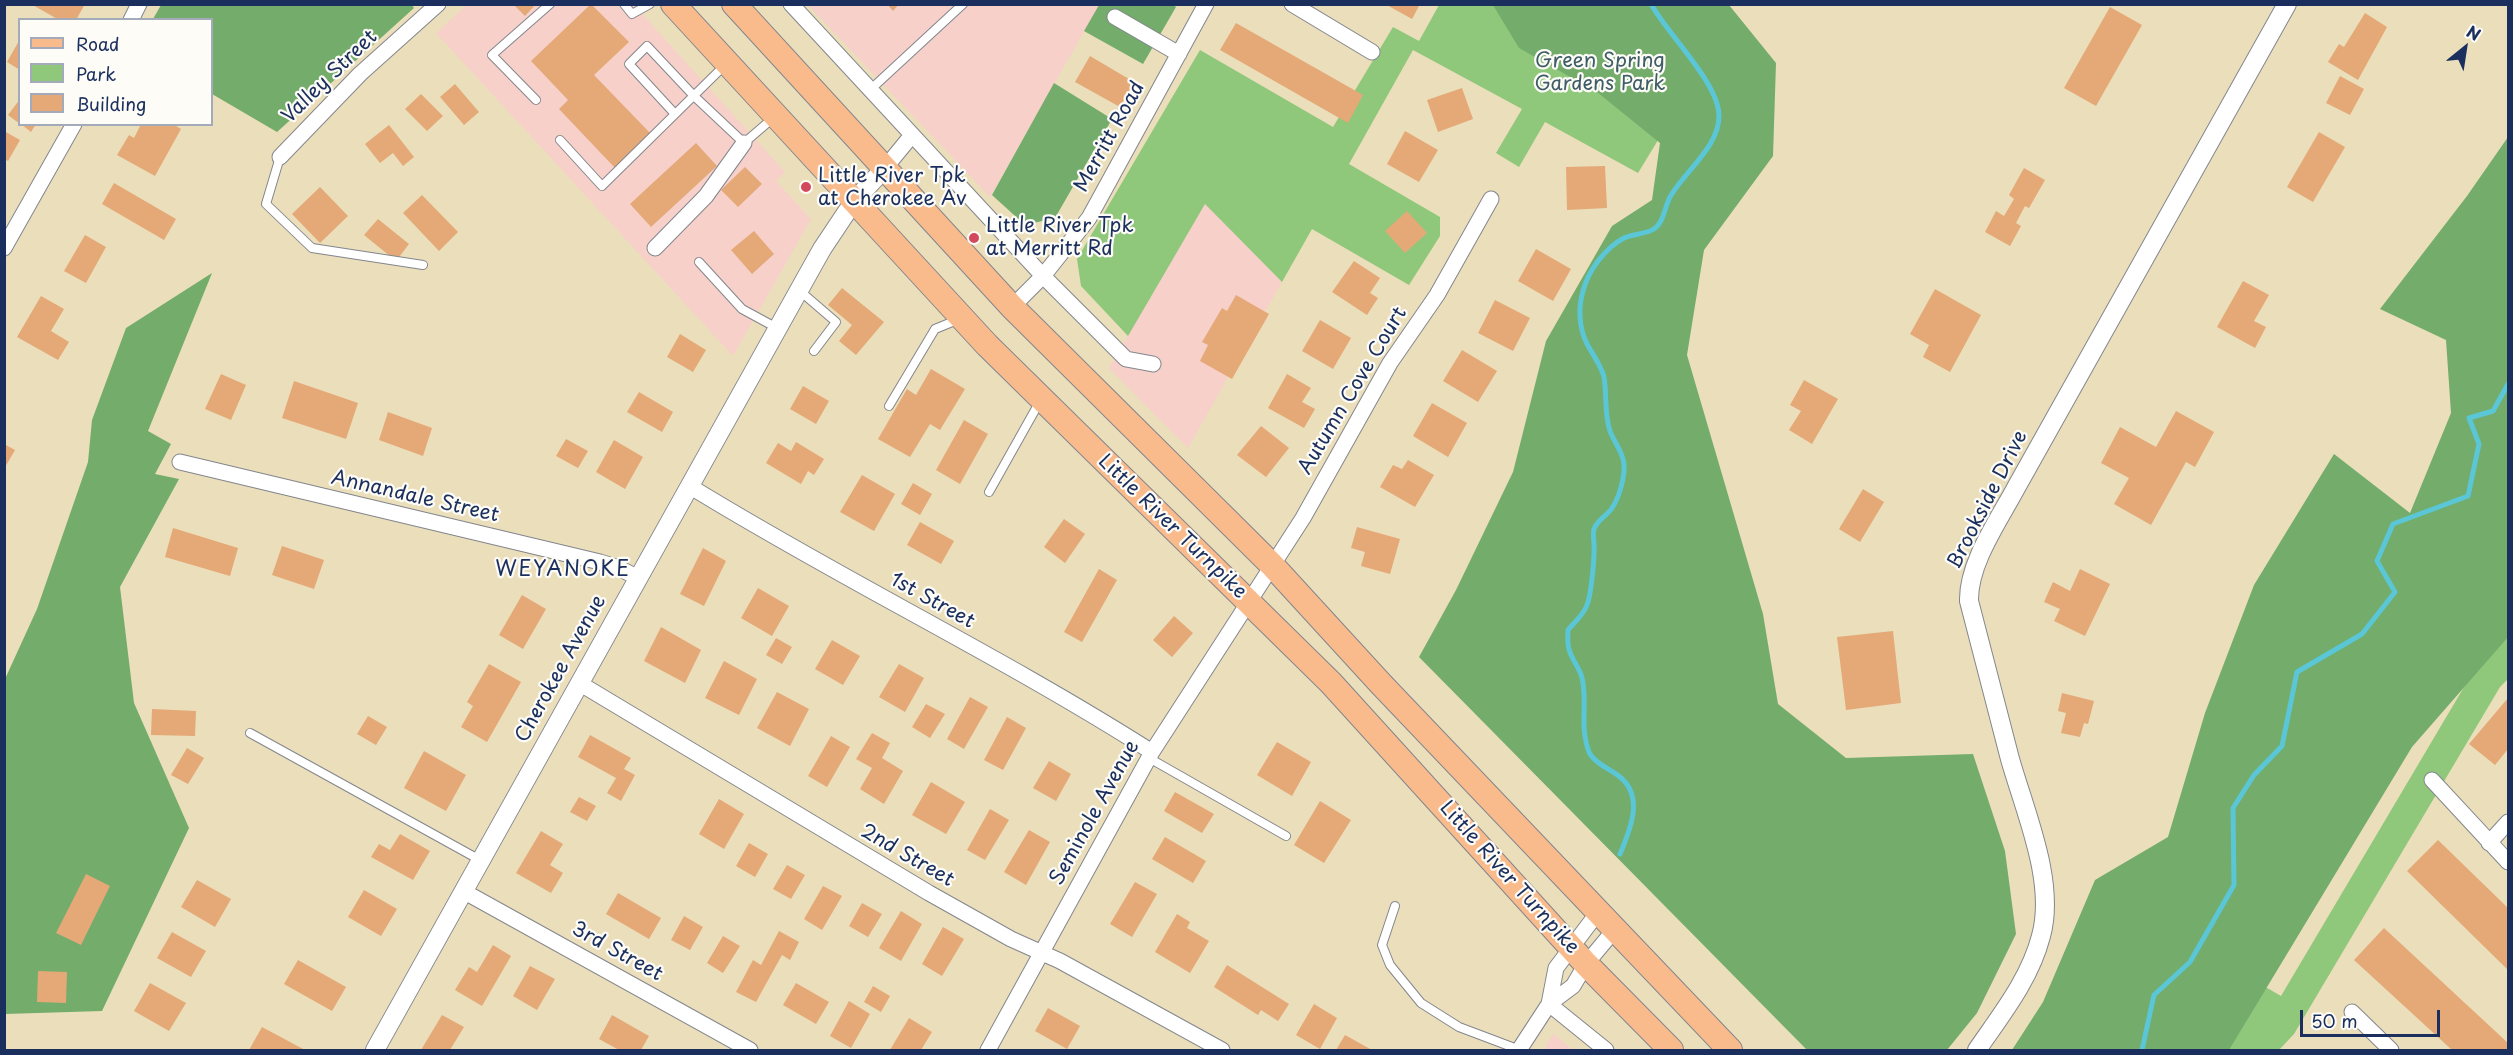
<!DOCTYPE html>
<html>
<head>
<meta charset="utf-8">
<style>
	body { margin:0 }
	#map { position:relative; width:2513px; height:1055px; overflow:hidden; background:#ebdebb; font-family:"Playpen Sans",sans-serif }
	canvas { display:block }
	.frame { position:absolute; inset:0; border:6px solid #1b2f5e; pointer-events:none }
	.legend { position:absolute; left:18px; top:18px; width:195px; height:108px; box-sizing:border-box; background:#fdfcf7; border:2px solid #a3aaba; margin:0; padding:8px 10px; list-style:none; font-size:18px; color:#1b2f5e }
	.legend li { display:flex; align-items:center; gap:12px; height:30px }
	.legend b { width:30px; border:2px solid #a3aaba }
	.north { position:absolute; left:2435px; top:18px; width:60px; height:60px; -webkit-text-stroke:4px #fdfcf7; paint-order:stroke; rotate:30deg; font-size:16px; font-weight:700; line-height:24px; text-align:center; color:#1b2f5e }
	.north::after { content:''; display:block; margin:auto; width:21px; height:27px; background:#1b2f5e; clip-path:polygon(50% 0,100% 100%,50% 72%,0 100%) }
	.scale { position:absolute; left:2300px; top:1010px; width:140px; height:27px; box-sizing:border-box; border:3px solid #1b2f5e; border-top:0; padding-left:8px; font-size:18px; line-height:21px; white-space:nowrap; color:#1b2f5e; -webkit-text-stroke:4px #fdfcf7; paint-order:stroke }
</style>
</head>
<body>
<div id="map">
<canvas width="2513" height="1055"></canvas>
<div class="frame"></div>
<ul class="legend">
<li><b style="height:8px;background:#fabb8c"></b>Road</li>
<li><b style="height:16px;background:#8fc77b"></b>Park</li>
<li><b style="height:16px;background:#e4a977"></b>Building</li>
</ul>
<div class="north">N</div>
<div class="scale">50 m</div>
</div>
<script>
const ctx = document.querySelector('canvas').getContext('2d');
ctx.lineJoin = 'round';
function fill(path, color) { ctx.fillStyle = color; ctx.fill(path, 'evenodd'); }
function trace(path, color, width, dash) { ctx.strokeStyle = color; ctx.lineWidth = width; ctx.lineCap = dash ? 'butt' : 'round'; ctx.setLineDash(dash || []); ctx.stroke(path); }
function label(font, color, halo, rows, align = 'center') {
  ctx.font = font + ' "Playpen Sans",sans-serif'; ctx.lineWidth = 4.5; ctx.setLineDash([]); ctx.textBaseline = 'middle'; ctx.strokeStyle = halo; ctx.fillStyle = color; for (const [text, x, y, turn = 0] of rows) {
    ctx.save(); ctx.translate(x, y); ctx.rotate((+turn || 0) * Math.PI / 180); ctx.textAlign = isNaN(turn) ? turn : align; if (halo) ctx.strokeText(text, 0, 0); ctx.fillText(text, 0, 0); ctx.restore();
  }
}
const built = new Path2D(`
	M467,5H634L785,172L776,181L811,219L733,356L436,33Z
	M808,5H1099L990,197Z
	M1205,203L1282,282L1188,448L1109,368Z
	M1553,1034L1573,1050H1544Z`);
const green = new Path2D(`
	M1439,5H1656L1680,104L1638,173L1545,122L1519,167L1496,153L1522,109L1413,50L1349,164L1440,217V236L1409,285L1312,229L1282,282L1205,204L1128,336L1081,286L1077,259L1200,50L1333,127L1393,27L1419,41Z
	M2508,631V679L2500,687L2294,1034L2279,1050H2013L2129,908L2281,996L2483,655Z`);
const forest = new Path2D(`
	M1172,4L1176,7L1143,64L1084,31L1099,5Z
	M161,5L411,4L414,8L277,132L212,94V20L153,19Z
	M1493,5H1729L1776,63L1773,156L1704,250L1687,355L1763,614L1778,704L1846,758L1973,754L2005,851L2016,934L1977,1013L1947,1050H1807L1419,657L1456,590L1513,472L1546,341L1612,226L1652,200L1660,143L1597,92L1519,48Z
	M1054,83L1112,119L1055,218L1025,225L992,195Z
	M2508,137V637L2412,747L2229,1050H2012L2043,1002L2095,880L2168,837L2205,713L2254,585L2334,454L2410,513L2451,413L2446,340L2380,309L2467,196Z
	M212,273L148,431L171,444L155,474L179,479L120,587L134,703L189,828L102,1011L5,1014V679L37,609L88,462L92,420L126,328Z`);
const stream = new Path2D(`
	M1620,854C1632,826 1646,791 1613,772C1605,767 1593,761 1589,752C1579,726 1588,701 1582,678C1580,668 1571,659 1569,649C1567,643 1568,636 1568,630C1574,623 1584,614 1587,605C1591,596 1594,562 1594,551C1595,544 1592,535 1594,529C1598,519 1607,516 1612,508C1619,498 1625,477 1624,464C1623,452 1614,442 1610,431C1604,414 1607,394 1604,377C1601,365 1593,355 1587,344C1579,328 1578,308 1583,291C1588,271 1605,248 1624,238C1633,234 1646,234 1654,229C1664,222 1665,206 1670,197C1685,171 1719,147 1719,116C1719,83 1668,35 1651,4
	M2142,1050L2154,995L2190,962L2234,885L2233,808L2254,775L2282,746L2297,672L2362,634L2395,592L2377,561L2393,524L2468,496L2479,444L2469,418L2493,411L2508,384`);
const building = new Path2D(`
	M31,4H85L76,20H59Z
	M513,4H536L525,16Z
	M591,4L629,42L594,75L651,134L615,168L559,109L568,100L531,61Z
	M887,4H899L893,11Z
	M1385,4H1420L1412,19Z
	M2110,7L2142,25L2096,106L2064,88Z
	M2365,13L2387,27L2358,80L2328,62L2339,44L2344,47Z
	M1236,23L1363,95L1348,123L1220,50Z
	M20,39V70L7,62Z
	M1090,56L1134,82L1120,107L1075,82Z
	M2340,76L2364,89L2350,115L2326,103Z
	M455,84L479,112L464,125L440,97Z
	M1462,88L1473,119L1438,132L1427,100Z
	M421,94L443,116L427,131L405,109Z
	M20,99V124L8,115Z
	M21,124H36L31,132Z
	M141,124H173L181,129L155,176L117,155L129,135L134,138Z
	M389,125L414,157L403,166L393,153L380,163L365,144Z
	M4,131L20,140L8,161L4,159Z
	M1405,131L1438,150L1419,182L1387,164Z
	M2319,132L2345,147L2313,202L2287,187Z
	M696,143L717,166L651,227L630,204Z
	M1605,166L1607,208L1567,210L1566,167Z
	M745,167L762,184L738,207L721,190Z
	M2024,168L2045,180L2029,208L2025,206L2016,223L2021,226L2010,246L1985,232L1996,211L2004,216L2014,199L2009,195Z
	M114,183L176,219L164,240L102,204Z
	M320,187L348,216L320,243L292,214Z
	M422,195L458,232L439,251L403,213Z
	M1407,211L1427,233L1405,253L1385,231Z
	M378,219L409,244L396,261L364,235Z
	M754,231L774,254L752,274L731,250Z
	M85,235L106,247L86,283L64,271Z
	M1536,249L1571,269L1553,301L1518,281Z
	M1354,261L1380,278L1370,293L1378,298L1367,315L1332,292Z
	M2243,281L2269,295L2254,321L2266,327L2255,348L2217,327Z
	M842,288L884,322L856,355L839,341L852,325L828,305Z
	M1935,289L1981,315L1950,372L1923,357L1929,345L1910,334Z
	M1236,295L1269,314L1232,379L1200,361L1208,345L1202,342L1222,308L1227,311Z
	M41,296L64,309L51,331L69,342L58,360L17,337Z
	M1495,300L1530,318L1513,351L1478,333Z
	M1320,320L1351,338L1333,369L1302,351Z
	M680,334L706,350L693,372L667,357Z
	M1462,350L1497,371L1478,402L1443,381Z
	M931,369L965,389L940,430L930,424L910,457L878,439L907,389L916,395Z
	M221,374L246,385L231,420L205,409Z
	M1287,374L1311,388L1302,402L1315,409L1304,428L1268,408Z
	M1804,380L1838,399L1812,444L1789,430L1801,411L1790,405Z
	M294,381L358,403L346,439L282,418Z
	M803,386L829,401L816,424L790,409Z
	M639,392L673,412L662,432L627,412Z
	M1432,403L1467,423L1448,457L1413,436Z
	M2176,411L2214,432L2195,467L2186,462L2151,525L2114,504L2129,478L2101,463L2120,427L2156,447Z
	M388,412L432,428L423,456L379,440Z
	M964,420L988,434L960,484L936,470Z
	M1261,426L1289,448L1266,477L1237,455Z
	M566,439L588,451L578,468L556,456Z
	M614,440L643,457L625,489L596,472Z
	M796,442L824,459L814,475L808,471L801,484L766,463L778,443L791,451Z
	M4,444L15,450L4,469Z
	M1408,460L1434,475L1415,507L1380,487L1393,465L1402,469Z
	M862,475L895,494L874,531L840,512Z
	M913,483L932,494L920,515L901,504Z
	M1863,489L1884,502L1860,542L1839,529Z
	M1064,519L1085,534L1065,563L1044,547Z
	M920,522L954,541L941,564L907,545Z
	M1357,527L1400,539L1390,574L1361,566L1365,552L1351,548Z
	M173,528L238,548L230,576L165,557Z
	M282,546L324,560L314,589L272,575Z
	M703,548L726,561L704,606L680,594Z
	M1099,569L1117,580L1082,642L1064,632Z
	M2080,569L2110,584L2085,636L2054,621L2060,609L2044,602L2053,582L2070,591Z
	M758,588L789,606L772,636L741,618Z
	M522,595L546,609L523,649L499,635Z
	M1174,616L1193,633L1172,657L1153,640Z
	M661,627L701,650L685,683L644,661Z
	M1893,631L1901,703L1846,710L1837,637Z
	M776,638L792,647L782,664L766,655Z
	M832,640L860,656L843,685L815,669Z
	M724,661L757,679L739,715L705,698Z
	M489,664L521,682L487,742L461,727L473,706L467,702Z
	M899,664L924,678L905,712L879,697Z
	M777,692L809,709L790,746L757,728Z
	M2062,693L2094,701L2088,724L2084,723L2080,737L2061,733L2066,713L2058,711Z
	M970,697L988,707L964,749L947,739Z
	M2508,698V749L2495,765L2469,744Z
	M926,704L945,714L930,738L912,727Z
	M152,709L196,711L195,736L151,735Z
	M368,716L387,727L376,745L357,734Z
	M1007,717L1026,728L1003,770L984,760Z
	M872,733L890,743L882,758L903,771L884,804L860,789L872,768L856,759Z
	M590,735L631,758L624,769L635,775L621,801L607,793L616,778L578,757Z
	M831,736L850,747L827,787L808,776Z
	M1277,742L1311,762L1292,796L1257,775Z
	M187,748L204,758L188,784L171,775Z
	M424,751L466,775L446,811L404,788Z
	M1049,761L1071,774L1056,801L1033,788Z
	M931,782L965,802L946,834L912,815Z
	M1175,792L1214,814L1202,833L1164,811Z
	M579,797L596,806L587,821L570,812Z
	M719,799L744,814L724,849L699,834Z
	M1320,801L1351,820L1324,863L1294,845Z
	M990,809L1009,820L985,860L967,850Z
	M1029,830L1050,842L1026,885L1004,872Z
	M541,831L563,844L550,865L563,873L551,893L516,873Z
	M400,834L430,851L413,880L371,857L379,844L390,850Z
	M1165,837L1206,861L1193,883L1152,859Z
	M2438,840L2508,908V970L2407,871Z
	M749,843L768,854L755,877L736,866Z
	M787,865L805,875L791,899L773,889Z
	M86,874L110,886L81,945L56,933Z
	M197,880L231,899L215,927L181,907Z
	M1135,882L1157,894L1132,937L1110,924Z
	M823,886L842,896L822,930L804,919Z
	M364,890L397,909L381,936L348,917Z
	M618,893L661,918L649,939L606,914Z
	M862,903L882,914L868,937L849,926Z
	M901,911L922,924L901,961L879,948Z
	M1177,914L1190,922L1187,928L1209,941L1190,973L1155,952Z
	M684,916L703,927L690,950L671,940Z
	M943,927L964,939L942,976L922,964Z
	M2384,928L2508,1043V1050H2452L2354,960Z
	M779,931L799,942L790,960L782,955L756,1002L736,992L753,960L761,965Z
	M172,932L206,951L191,977L157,958Z
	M723,936L740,946L723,973L707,963Z
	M493,945L511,956L482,1006L455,990L469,967L477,972Z
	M298,960L346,987L332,1011L284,984Z
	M1227,965L1289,1004L1278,1021L1261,1010L1258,1015L1214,987Z
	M530,966L555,979L537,1010L513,996Z
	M38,971L67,972L66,1003L37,1002Z
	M150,983L186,1003L169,1031L134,1011Z
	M796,983L829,1002L816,1024L783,1005Z
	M873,986L890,996L881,1012L864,1002Z
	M849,1001L870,1014L851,1048L830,1036Z
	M1314,1004L1337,1018L1320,1049L1296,1035Z
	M1048,1008L1080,1026L1067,1049L1035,1031Z
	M442,1015L464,1027L450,1050H421Z
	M612,1015L649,1036L641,1050H619L599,1039Z
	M909,1018L932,1032L921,1050H890Z
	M262,1027L305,1050H249Z
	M1345,1035L1372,1050H1336Z`);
const service = new Path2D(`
	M624,4L632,14L650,4
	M870,90L963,4
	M536,100L492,55L550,4
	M675,114L629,64L647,46L694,96L744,143L773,118
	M560,140L602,186L726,64
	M280,157L266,204L312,248L423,265
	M699,262L742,309L777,328
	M800,291L836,322L814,351
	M889,406L935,329L957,320
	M989,492L1039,403
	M250,733L480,860
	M1149,758L1286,836
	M1395,906L1382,945L1390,965L1421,1003L1459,1027L1520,1050`);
const minor = new Path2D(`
	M791,4L1043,276L1126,359L1153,364
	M1292,4L1372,52
	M1115,17L1179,54
	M131,20L139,4
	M280,157L360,74L438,4
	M885,168L912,135
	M4,248L74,124
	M655,248L706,196L744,143
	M1012,307L1043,276L1089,218L1206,4
	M180,462L600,562L619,568L638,578
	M691,487C842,580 1003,657 1152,752
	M579,683L929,893L1011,939L1060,961L1222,1050
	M2432,780L2508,862
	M2489,843L2508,822
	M463,891L750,1050
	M1549,1004L1556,968L1599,911
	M1549,1004L1606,1050
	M2352,1012L2391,1050
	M988,1050L1152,752L1303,518L1390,363L1437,295L1491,199
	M1519,1050L1549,1004L1573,986L1586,964L1616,928`);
const tertiary = new Path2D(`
	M375,1050L822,249L854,201L885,168
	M1977,1050C2001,1015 2030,979 2041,936C2056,882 2025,812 2010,759C1996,707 1983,654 1969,601C1968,563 1999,520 2017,486L2287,4`);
const primary = new Path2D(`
	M673,4L987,345L1331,683L1586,964L1671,1050
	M734,4L1012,307L1272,565L1381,684L1730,1050`);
const markers = [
	[806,187,6,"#d1495b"],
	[974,238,6,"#d1495b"]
];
const parkNames = [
	["Green Spring",1600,61],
	["Gardens Park",1600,84]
];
const streetNames = [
	["Valley Street",330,77,-44],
	["Merritt Road",1110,137,-61],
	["Autumn Cove Court",1353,391,-59],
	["Annandale Street",415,497,13],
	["Brookside Drive",1988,500,-63],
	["Little River Turnpike",1172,527,44],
	["1st Street",932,601,29],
	["Cherokee Avenue",561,669,-61],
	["Seminole Avenue",1095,813,-61],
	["2nd Street",907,856,30],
	["Little River Turnpike",1509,878,48],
	["3rd Street",617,952,29]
];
const poiNames = [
	["Little River Tpk",818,176],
	["at Cherokee Av",818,199],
	["Little River Tpk",986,226],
	["at Merritt Rd",986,249]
];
const neighbourhoodNames = [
	["WEYANOKE",563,570]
];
fill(built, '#f7d0ca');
fill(green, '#8fc77b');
fill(forest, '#73ac6b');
trace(stream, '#5bc6d6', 5);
fill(building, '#e4a977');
trace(service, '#83868c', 10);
trace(minor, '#83868c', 17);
trace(tertiary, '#83868c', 20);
trace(primary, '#83868c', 26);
trace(service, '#fff', 8);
trace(minor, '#fff', 15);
trace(tertiary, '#fff', 18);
trace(primary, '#fabb8c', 24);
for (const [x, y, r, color] of markers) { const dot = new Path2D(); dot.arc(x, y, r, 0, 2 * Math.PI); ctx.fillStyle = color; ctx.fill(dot); trace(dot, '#fdfcf7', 2); }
label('20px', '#3e5d67', '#fdfcf7', parkNames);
label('20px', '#1b2f5e', '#fdfcf7', streetNames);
label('20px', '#1b2f5e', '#fdfcf7', poiNames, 'left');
ctx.letterSpacing = '1.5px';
label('21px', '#1b2f5e', '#fdfcf7', neighbourhoodNames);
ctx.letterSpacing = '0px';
</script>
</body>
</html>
